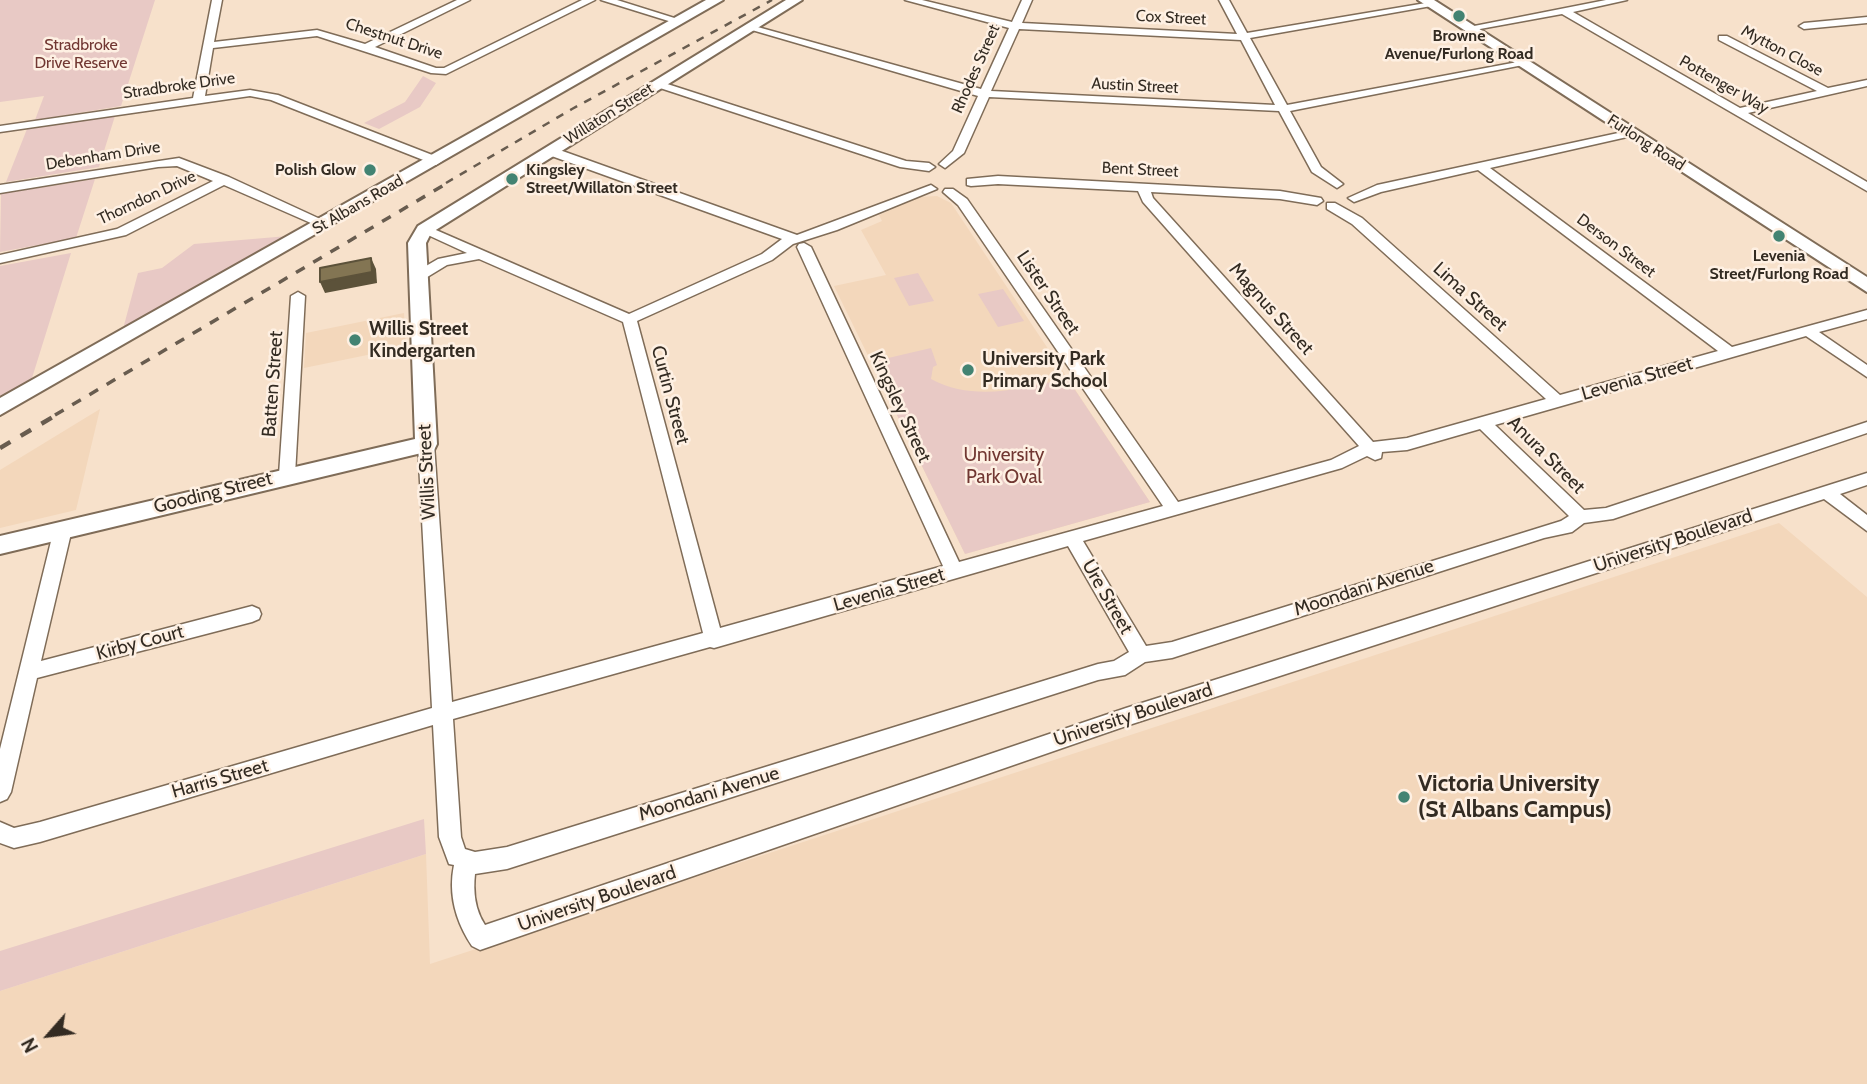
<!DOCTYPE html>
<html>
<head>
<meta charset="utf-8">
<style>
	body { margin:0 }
	#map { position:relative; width:1867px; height:1084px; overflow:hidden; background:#f7e1cb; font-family:Cabin,sans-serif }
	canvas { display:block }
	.north { position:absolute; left:14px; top:1000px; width:70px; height:70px; -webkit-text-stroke:5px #fef0e3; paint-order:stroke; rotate:242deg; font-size:19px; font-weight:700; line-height:28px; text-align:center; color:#332b22 }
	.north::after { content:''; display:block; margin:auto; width:24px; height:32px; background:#332b22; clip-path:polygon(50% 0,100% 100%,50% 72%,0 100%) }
</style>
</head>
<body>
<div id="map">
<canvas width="1867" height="1084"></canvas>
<div class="north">N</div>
</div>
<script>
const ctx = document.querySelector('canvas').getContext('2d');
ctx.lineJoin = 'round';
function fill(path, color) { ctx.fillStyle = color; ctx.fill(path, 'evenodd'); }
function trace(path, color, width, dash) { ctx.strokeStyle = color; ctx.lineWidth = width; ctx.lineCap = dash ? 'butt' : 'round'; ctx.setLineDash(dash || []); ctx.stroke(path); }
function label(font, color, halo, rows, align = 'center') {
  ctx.font = font + ' Cabin,sans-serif'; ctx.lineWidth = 5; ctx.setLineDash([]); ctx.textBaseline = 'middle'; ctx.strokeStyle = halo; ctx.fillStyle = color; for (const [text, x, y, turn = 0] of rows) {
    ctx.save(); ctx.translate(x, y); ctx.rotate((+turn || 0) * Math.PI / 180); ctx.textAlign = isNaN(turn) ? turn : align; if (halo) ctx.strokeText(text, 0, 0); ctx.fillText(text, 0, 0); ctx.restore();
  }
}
const built = new Path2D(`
	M937,196L951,203L1150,502L965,554L834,286L886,275L861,230L882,221L879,215L920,197Z
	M404,313L406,347L304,368L306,333Z
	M100,409L76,510L0,528V470Z
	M1779,523L1867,597V1084H0V991L426,854L430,964Z`);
const green = new Path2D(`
	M0,0H155L121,106L35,120L44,96L0,102Z
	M423,76L436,83L420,107L379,129L364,123L405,102Z
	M115,116L99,167L6,182L27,129Z
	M95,179L76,238L0,252L1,194Z
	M288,236L123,329L138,273L162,268L194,244Z
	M71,253L32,378L0,397V266Z
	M918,273L934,301L909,306L894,278Z
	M1003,289L1024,321L998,327L978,294Z
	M931,348L937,365L933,367L931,379C974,402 1021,389 1067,378L1150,502L965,554L871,362Z
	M424,819L426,854L0,991V951Z`);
const street = new Path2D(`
	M212,0H222L214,42L317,30L365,44L457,0H470L375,47L436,68H444L582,0H595L446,74L431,73L317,36L213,48L205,96L250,90L278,95L440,158L442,161L436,165L271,100L250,96L0,132V126L193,98Z
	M601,0H617L684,21L675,23Z
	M905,0H922L1012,22L1022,0H1032L1022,23L1237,34L1219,0H1229L1247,33L1432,2L1437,5L1250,38L1287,105L1523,61L1528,64L1290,111L1321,167L1343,184L1337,188L1312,172L1279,111L989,97L964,153L945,168L939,164L953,151L978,96L745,28L754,26L981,89L1009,28ZM1019,29L1241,40L1275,105L991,91Z
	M1606,0H1627L1573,12L1740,108L1817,91L1719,40V36H1727L1828,88L1867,80V86L1748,113L1867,182V191L1562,14L1469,31L1464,28Z
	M1867,17V23L1804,29L1799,26L1804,23Z
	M658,81L906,161L929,163L935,167L929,171L900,167L654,86L653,84Z
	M1632,130L1638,133L1636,135L1490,168L1732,347L1867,310V319L1819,332L1867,365V377L1806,336L1495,425L1584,510L1606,508L1867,422V433L1613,519L1584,523L1572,532L1544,538L1172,658L1145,662L1125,675L1098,680L507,869L475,874C473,892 475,910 485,925L1126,708L1867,473V485L1840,494L1867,515V531L1824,499L1126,726L480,950L472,946C456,922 448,894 454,865L449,864L439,837L433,725L40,842L14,848L0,843V822L14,828L40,822L432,708L418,444L420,440L426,438L434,444L452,702L703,633L623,322L479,259L447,265L424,279H414V273L438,259L467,253L417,230L424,226L429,227L629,314L762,254L782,239L546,154V148H554L797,235L931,185L937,189L837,230L793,244L772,260L637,321L720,628L943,566L797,247L799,244L804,243L811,247L959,562L1163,506L958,205L943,192L945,189H953L967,199L1178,502L1331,460L1359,446L1143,202L1138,191L998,184L971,186L967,185V179L998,176L1280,191L1321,198L1323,201L1317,205L1280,199L1151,192L1153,198L1373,442L1407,438L1546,399L1352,224L1327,209V203H1335L1362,218L1560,395L1718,351L1478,170L1381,192L1354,202L1348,198L1377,185ZM1480,429L1569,516L1561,521L1172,642L1146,646L1083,541L1342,468L1367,456L1375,460L1381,458L1382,452L1407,450ZM1068,546L1129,652L1114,661L1098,664L507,847L475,852L465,849L461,837L453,719L710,647L714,648Z
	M179,158L229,177L331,224L325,228L320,227L224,185L126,235L0,263V255L117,229L213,181L177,166L158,167L0,193V185Z
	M298,292L305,296L295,475L287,481L279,475L291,296Z
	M63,522L72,529L41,661L252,606L259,609L261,614L259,619L252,622L37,678L11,792L7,799L0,802V749L54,529Z`);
const secondary = new Path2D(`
	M706,0H723L0,415V398Z
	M786,0H802L431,233L426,243L437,444L434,450L0,554V536L415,439L408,243L418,226Z
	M1418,0H1434L1867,277V292Z`);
const railFar2 = new Path2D(`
	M446,183L572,109L772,0`);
const railFar1 = new Path2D(`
	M55,415L449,182`);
const rail = new Path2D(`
	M0,448L58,414`);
const shadedWall = new Path2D(`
	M371,258L376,269L377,283L325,293L320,282Z`);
const building = new Path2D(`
	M371,258L372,272L320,282V268Z`);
const markers = [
	[1459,16,7,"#438372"],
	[370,170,7,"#438372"],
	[512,179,7,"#438372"],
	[1779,236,7,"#438372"],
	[355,340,7,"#438372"],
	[968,370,7,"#438372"],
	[1404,797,7,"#438372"]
];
const farStreetnames = [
	["Cox Street",1171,18,3],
	["Chestnut Drive",394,39,18],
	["Mytton Close",1782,51,28],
	["Rhodes Street",976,69,-66],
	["Pottenger Way",1724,85,30],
	["Stradbroke Drive",179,86,-8],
	["Austin Street",1135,86,3],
	["Willaton Street",609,114,-32],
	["Furlong Road",1646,143,33],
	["Debenham Drive",103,156,-9],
	["Bent Street",1140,170,3],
	["Thorndon Drive",147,198,-25],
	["St Albans Road",358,205,-30],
	["Derson Street",1616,246,37]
];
const farPoinames = [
	["Browne",1459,36],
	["Avenue/Furlong Road",1459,54],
	["Polish Glow",356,170,"right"],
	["Kingsley",526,170,"left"],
	["Street/Willaton Street",526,188,"left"],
	["Levenia",1779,256],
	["Street/Furlong Road",1779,274]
];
const farParknames = [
	["Stradbroke",81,45],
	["Drive Reserve",81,63]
];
const streetNames = [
	["Lister Street",1048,293,56],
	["Lima Street",1470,297,42],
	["Magnus Street",1271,309,48],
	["Levenia Street",1637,379,-16],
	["Batten Street",273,384,-86],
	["Curtin Street",670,395,75],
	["Kingsley Street",900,407,65],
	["Anura Street",1546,455,45],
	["Willis Street",427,472,-93],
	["Gooding Street",213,493,-14],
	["University Boulevard",1673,541,-18],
	["Moondani Avenue",1364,588,-18],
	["Levenia Street",889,590,-16],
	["Ure Street",1107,597,60],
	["Kirby Court",140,643,-15],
	["University Boulevard",1133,715,-18],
	["Harris Street",220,779,-16],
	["Moondani Avenue",709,794,-17],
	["University Boulevard",597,899,-19]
];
const poiNames = [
	["Willis Street",369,329],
	["Kindergarten",369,351],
	["University Park",982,359],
	["Primary School",982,381]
];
const parkNames = [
	["University",1004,455],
	["Park Oval",1004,477]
];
const nearPoinames = [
	["Victoria University",1418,784],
	["(St Albans Campus)",1418,810]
];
fill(built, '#f3d7bb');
fill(green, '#e8c9c5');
trace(street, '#7f6c58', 3);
trace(secondary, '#7f6c58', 4);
fill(street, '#fff');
fill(secondary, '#fff');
trace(railFar2, '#685c4f', 2.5, [8, 8]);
trace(railFar1, '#685c4f', 3.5, [10, 10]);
trace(rail, '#685c4f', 4.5, [12, 12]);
fill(shadedWall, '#5c523a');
fill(building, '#837553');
trace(building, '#5c523a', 2);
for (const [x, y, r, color] of markers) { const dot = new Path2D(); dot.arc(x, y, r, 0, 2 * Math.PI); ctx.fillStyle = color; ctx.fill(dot); trace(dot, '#fef0e3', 2.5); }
label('16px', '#332b22', '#fef0e3', farStreetnames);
label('bold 16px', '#332b22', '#fef0e3', farPoinames);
label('16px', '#713732', '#fef0e3', farParknames);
label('19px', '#332b22', '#fef0e3', streetNames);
label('bold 19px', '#332b22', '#fef0e3', poiNames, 'left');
label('19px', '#713732', '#fef0e3', parkNames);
label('bold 23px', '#332b22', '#fef0e3', nearPoinames, 'left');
</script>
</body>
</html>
